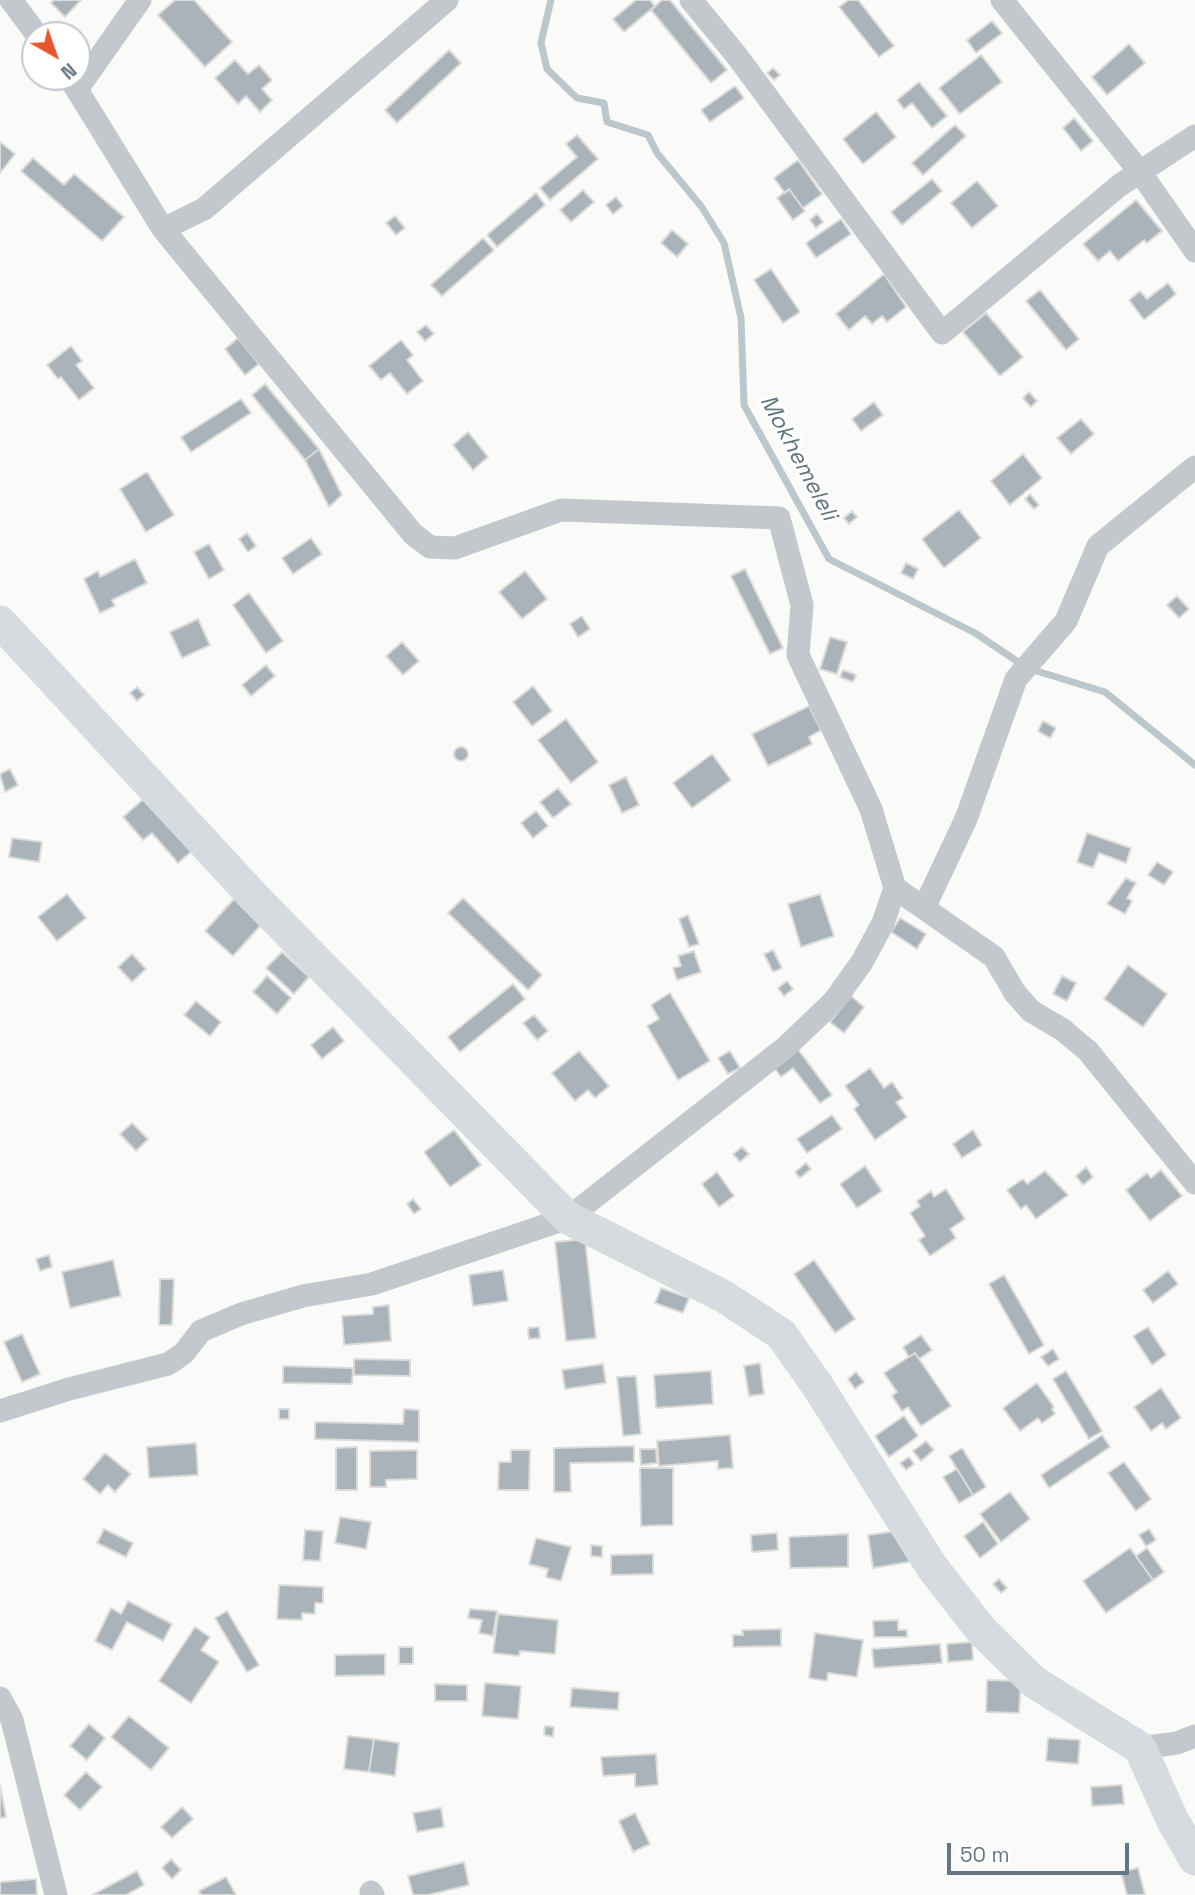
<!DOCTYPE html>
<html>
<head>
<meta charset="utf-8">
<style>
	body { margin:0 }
	#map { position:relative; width:1195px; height:1895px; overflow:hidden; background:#fafaf8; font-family:"Space Grotesk",sans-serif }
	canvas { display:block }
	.north { position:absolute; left:21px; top:21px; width:70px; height:70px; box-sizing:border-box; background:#fff; border:2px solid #c1c8cd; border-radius:50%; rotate:140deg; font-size:19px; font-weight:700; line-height:28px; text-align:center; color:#657683 }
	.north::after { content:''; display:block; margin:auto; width:24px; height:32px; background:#e4572e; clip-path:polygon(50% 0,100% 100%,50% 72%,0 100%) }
	.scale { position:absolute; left:947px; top:1843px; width:182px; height:32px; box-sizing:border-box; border:4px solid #657683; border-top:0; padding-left:9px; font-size:21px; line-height:24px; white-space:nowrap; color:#657683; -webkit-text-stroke:5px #fff; paint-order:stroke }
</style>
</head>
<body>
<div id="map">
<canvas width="1195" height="1895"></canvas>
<div class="north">N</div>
<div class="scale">50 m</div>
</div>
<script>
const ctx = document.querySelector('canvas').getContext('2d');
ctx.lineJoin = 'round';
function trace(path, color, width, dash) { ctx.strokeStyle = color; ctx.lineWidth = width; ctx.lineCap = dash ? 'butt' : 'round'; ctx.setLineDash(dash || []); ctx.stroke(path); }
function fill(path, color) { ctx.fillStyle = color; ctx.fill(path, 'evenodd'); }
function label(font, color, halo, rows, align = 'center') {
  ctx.font = font + ' "Space Grotesk",sans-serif'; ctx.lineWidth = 7; ctx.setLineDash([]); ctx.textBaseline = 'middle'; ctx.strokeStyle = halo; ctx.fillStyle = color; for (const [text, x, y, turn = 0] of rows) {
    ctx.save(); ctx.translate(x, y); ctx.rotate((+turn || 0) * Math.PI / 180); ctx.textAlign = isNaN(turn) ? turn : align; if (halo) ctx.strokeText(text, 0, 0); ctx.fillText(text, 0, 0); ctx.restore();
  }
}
const stream = new Path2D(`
	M551,0L541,43L547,69L577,98L604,103L607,122L648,135L657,153L701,206L724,243L741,318L744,405L829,559L975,633L1027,668L1105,692L1195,765`);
const building = new Path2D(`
	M54,0H81L65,17L51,3Z
	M175,0H194L232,42L205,67L158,15Z
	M636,0H650L655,6L624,32L613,19Z
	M662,0H670L727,70L711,83L651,10Z
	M849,0H858L894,46L879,57L839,7Z
	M992,21L1002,33L976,53L967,40Z
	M1129,44L1145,63L1107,95L1092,77Z
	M449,50L461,63L397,123L385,110Z
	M981,55L1002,82L960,114L939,88Z
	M235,60L248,74L259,65L272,80L262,89L272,100L260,112L246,96L238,104L215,78Z
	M773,68L780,75L774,80L767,73Z
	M919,82L947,116L932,128L912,103L904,109L897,100Z
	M735,86L744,98L710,122L701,110Z
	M876,112L896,137L863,164L843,139Z
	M1074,118L1093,141L1081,151L1063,128Z
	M955,125L966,136L923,175L912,163Z
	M577,135L598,159L550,200L540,188L577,157L566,144Z
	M0,142L15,154L0,173Z
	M33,158L64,185L74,174L124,217L102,241L21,171Z
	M798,160L822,194L803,208L789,189L785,193L774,178Z
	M932,179L942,191L902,225L891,212Z
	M977,181L998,206L972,228L951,203Z
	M789,189L805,211L793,220L777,198Z
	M583,190L594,202L571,222L560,210Z
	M536,193L545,205L497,247L487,235Z
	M616,197L623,206L613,214L606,205Z
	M1136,200L1162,231L1147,243L1144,240L1118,261L1110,251L1098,261L1083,244Z
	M817,214L823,222L816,228L810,220Z
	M395,216L405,228L396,235L386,223Z
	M841,219L851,234L816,258L806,243Z
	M672,230L688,244L677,257L661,243Z
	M483,238L494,250L442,296L431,285Z
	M771,269L800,312L783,323L754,280Z
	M884,274L906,307L887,322L882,316L872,324L865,316L849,330L836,314Z
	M1168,283L1176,294L1144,320L1129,300L1140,291L1147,299Z
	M1040,290L1079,339L1066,350L1026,301Z
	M986,313L1023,357L1000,376L963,332Z
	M426,325L434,334L425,341L417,332Z
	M238,338L259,364L245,375L225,349Z
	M401,340L413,355L407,360L423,381L407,394L390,373L381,380L369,366Z
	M71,346L82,361L76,365L94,388L79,400L61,377L58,379L47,365Z
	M265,384L319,449L305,460L252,395Z
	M1029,392L1037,401L1031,407L1023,398Z
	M241,399L251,413L191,452L181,437Z
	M874,402L883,415L861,431L852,419Z
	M1081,419L1094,434L1071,454L1057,438Z
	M468,432L488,457L473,470L453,445Z
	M319,449L342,495L329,507L305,460Z
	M1023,454L1042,478L1010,505L991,481Z
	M147,472L174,515L146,532L120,489Z
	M1030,494L1039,505L1034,509L1025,499Z
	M959,510L981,538L944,568L922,539Z
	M852,511L857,517L849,524L844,518Z
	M247,533L256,546L248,552L239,539Z
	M311,538L322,554L293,574L282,558Z
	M209,544L224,570L209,579L194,552Z
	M135,559L147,583L112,600L115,606L100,613L84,579L98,571L100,577Z
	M906,563L918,569L913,579L901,573Z
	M745,569L783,648L770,654L731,576Z
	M525,571L547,599L522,619L499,592Z
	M249,593L283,641L266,653L233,605Z
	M1177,596L1189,609L1179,618L1167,605Z
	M582,616L590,629L578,637L570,624Z
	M198,619L210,645L182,658L170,632Z
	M830,637L847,642L837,674L820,669Z
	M402,642L419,661L403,675L386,656Z
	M266,665L275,676L251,696L242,685Z
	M843,670L856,675L853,682L840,677Z
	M533,686L552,711L532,726L513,702Z
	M137,687L144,695L137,701L130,693Z
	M809,706L821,730L809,737L812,744L768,766L752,734Z
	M566,719L598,762L571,783L538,740Z
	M1043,721L1056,728L1050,738L1038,731Z
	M454 754a7 7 0 1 1 14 0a7 7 0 1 1-14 0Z
	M712,754L731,780L692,808L673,783Z
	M10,769L18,785L5,792L0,774Z
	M626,777L639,805L622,813L609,785Z
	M558,788L571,804L553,818L540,802Z
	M146,797L193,850L178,863L152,833L143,840L123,817Z
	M536,811L548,826L533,838L521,823Z
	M1087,833L1131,848L1126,863L1099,853L1093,868L1077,862Z
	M12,838L42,842L39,862L9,857Z
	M1157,862L1173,872L1164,885L1148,875Z
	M1126,878L1136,883L1127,898L1132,901L1125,914L1107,904Z
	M67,894L86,918L57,941L38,917Z
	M820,894L834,936L801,947L788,904Z
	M463,898L542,975L528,990L448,913Z
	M234,899L262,924L233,956L205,931Z
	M688,915L699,944L689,947L679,919Z
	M900,918L926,934L917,949L891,932Z
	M773,950L782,968L773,972L764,954Z
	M694,951L701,972L677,980L673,968L681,966L678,956Z
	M282,952L309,977L294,994L266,968Z
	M132,954L146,969L132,982L118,967Z
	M1128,965L1167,994L1143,1027L1104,999Z
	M267,976L291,998L277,1014L253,992Z
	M1062,976L1076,983L1067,1001L1053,994Z
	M787,981L793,989L784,996L778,988Z
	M513,984L525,999L460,1052L448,1037Z
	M670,993L710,1061L678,1080L647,1026L659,1019L651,1005Z
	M851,996L864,1007L844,1033L830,1022Z
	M196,1001L221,1022L210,1036L184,1015Z
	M534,1015L548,1031L537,1040L523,1023Z
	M333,1027L344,1041L322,1059L311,1045Z
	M797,1048L832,1095L820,1103L793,1068L781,1077L773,1066Z
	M579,1051L609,1086L595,1098L588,1090L575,1101L552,1073Z
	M730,1051L740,1068L728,1074L718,1058Z
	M870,1068L884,1088L892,1082L903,1098L896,1102L907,1117L875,1140L854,1109L859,1105L845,1086Z
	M832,1115L842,1129L807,1153L797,1139Z
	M132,1123L148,1139L136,1151L120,1134Z
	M454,1130L481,1165L450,1187L424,1152Z
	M973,1130L982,1145L962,1158L953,1144Z
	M742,1147L749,1154L740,1162L733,1154Z
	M806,1163L811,1169L800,1178L795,1172Z
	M865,1166L882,1191L857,1208L840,1184Z
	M1086,1167L1093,1177L1083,1185L1076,1176Z
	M1161,1170L1182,1196L1150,1221L1126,1190L1147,1173L1151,1178Z
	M1045,1171L1068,1195L1036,1219L1026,1205L1021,1209L1007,1190L1023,1179L1027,1184Z
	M717,1172L734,1196L719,1207L702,1184Z
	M946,1189L965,1219L950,1229L956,1238L930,1256L919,1240L925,1236L910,1213L920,1206L917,1201L931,1191L934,1197Z
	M413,1199L421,1209L414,1214L407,1204Z
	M585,1239L596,1338L566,1341L555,1242Z
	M49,1255L52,1267L40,1271L36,1259Z
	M113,1260L121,1296L70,1308L62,1272Z
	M814,1260L855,1319L835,1333L794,1274Z
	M503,1270L508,1301L473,1306L469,1275Z
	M1168,1271L1178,1284L1153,1303L1143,1290Z
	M1004,1275L1044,1345L1029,1354L989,1284Z
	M160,1279H174L172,1325H159Z
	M661,1288L689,1298L683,1313L655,1303Z
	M389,1305L391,1341L344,1345L342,1316L373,1314V1307Z
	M539,1327L540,1338L529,1339L528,1328Z
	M1148,1327L1166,1355L1152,1365L1133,1336Z
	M22,1334L40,1374L22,1382L4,1342Z
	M921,1335L932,1350L919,1359L915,1353L909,1357L903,1347Z
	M1053,1349L1059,1359L1048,1366L1041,1357Z
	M915,1353L951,1406L921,1426L908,1407L902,1411L892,1396L897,1392L884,1373Z
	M354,1359L410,1360V1376L354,1375Z
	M760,1363L764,1394L749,1396L744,1366Z
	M603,1364L606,1383L565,1389L562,1370Z
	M283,1366L353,1368L352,1384L283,1383Z
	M711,1371L713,1404L656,1408L654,1375Z
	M1066,1371L1102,1431L1089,1439L1053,1379Z
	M856,1372L864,1382L855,1389L848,1379Z
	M636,1376L641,1434L623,1436L617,1377Z
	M1037,1383L1054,1407L1052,1409L1055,1414L1042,1423L1038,1418L1020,1431L1003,1408Z
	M1161,1388L1181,1418L1166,1429L1162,1423L1151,1431L1134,1407Z
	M279,1409H289V1419H279Z
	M404,1409L419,1410V1442L315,1439V1422L403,1424Z
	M904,1416L918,1436L889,1457L875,1436Z
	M730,1435L733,1468L718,1469V1461L659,1466L657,1441Z
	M1102,1435L1110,1447L1049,1488L1041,1475Z
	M926,1441L934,1450L921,1461L913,1451Z
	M196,1443L198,1475L149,1478L147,1447Z
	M634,1446V1462L570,1463L571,1492H554V1448Z
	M357,1447V1490H336V1448Z
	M962,1448L986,1487L973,1495L949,1456Z
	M640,1449H656L657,1463L641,1465Z
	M417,1450V1479L386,1480V1487H370V1451Z
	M511,1450H530L529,1490H498L499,1462H511Z
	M105,1453L131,1474L115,1492L108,1485L100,1494L83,1479Z
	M909,1457L914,1464L906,1470L900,1463Z
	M1124,1462L1151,1499L1136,1511L1108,1473Z
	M640,1468H673V1525L641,1526Z
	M957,1469L973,1495L959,1503L943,1477Z
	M1010,1492L1030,1519L1001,1542L980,1514Z
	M340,1517L371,1522L366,1549L335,1543Z
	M983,1522L998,1544L980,1558L964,1536Z
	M104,1529L133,1543L126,1557L97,1543Z
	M1149,1529L1156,1540L1146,1546L1139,1535Z
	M305,1530L323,1531L320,1561L303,1560Z
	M904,1530L909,1562L873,1568L868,1535Z
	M777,1533L778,1550L752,1552L751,1535Z
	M848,1534V1567L790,1568L789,1537Z
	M536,1538L571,1547L561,1581L546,1577L548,1569L529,1564Z
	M591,1545L602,1546V1557L591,1556Z
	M1130,1548L1153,1580L1106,1613L1083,1581Z
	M1147,1548L1164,1572L1153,1580L1136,1556Z
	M653,1554V1574L611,1575V1555Z
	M999,1579L1007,1588L1001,1593L993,1584Z
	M279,1585L323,1587V1603H315V1614L302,1613V1620L277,1619Z
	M128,1601L172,1624L163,1641L127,1622L112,1650L95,1641L111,1608L121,1614Z
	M470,1609L497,1611L493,1636L479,1633L482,1620L468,1618Z
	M227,1611L259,1665L247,1672L215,1618Z
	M498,1614L558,1620L555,1654L520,1651L519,1656L493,1653Z
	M898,1620V1630H907V1637H874L873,1621Z
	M195,1627L210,1637L201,1650L219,1662L191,1703L159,1681Z
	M781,1629V1646L733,1647V1635H743L742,1630Z
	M815,1633L863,1640L857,1677L828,1673L827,1681L809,1678Z
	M972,1642L973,1660L948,1662L947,1644Z
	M940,1644L942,1663L874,1668L872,1649Z
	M399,1647H413V1664H399Z
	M385,1654V1675L335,1676V1655Z
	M987,1680L1021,1681L1019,1713L986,1712Z
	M485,1683L521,1686L518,1719L482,1716Z
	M435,1684L467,1685V1701H435Z
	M572,1688L619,1692L618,1710L570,1707Z
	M129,1716L169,1748L151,1770L111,1737Z
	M89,1724L105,1738L87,1760L70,1746Z
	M545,1726L554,1727L553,1737L544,1735Z
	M348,1736L374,1739L369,1772L344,1769Z
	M1048,1738L1080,1740L1078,1764L1046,1761Z
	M374,1739L399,1743L395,1776L369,1772Z
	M656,1754L658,1785L635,1787V1774L603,1776L601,1757Z
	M86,1772L102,1787L80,1810L64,1795Z
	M0,1785L6,1817L0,1818Z
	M1122,1785L1124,1804L1092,1806L1091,1787Z
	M182,1807L193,1819L172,1838L161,1827Z
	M441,1808L444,1827L417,1832L413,1813Z
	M635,1813L650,1844L633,1852L619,1821Z
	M171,1859L181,1870L172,1879L162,1868Z
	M464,1862L469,1885L428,1895H413L408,1876Z
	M1138,1868L1145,1895H1127L1121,1872Z
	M137,1871L144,1885L126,1895H92Z
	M226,1877L236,1895H201L199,1891Z
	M36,1879L37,1895H0V1882Z`);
const street = new Path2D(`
	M11,0L37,35
	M691,0L737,56L942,333L1120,185L1195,136
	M1002,0L1140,172L1195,251
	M69,77L163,229L413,534L430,547L455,548L561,510L779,518L802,605L798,655L871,809L895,888L994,957L1015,993L1031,1011L1063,1030L1088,1051L1195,1183
	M78,88L140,0
	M163,229L204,209L447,0
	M924,908L966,819L1016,679L1066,621L1098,546L1195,467
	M0,1411L69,1389L168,1364L184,1353L201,1331L241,1314L303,1296L372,1284L568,1218L786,1047L834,1001L862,962L883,923L895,888
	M0,1698L12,1720L56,1895
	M1140,1748L1177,1743L1195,1736
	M371,1892L373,1895`);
const secondary = new Path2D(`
	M0,622L254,897L568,1218L723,1296L781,1334L817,1385L932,1567L982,1631L1034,1682L1140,1748L1172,1819L1195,1859`);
const waterNames = [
	["Mokhemeleli",798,458,62]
];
trace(stream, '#bbc7cb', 7);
fill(building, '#aab3b9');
trace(building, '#dcdcda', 2);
trace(street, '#c3c8cc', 23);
trace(secondary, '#d6dbdf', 33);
label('italic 23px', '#60757c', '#fff', waterNames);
</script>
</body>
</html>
